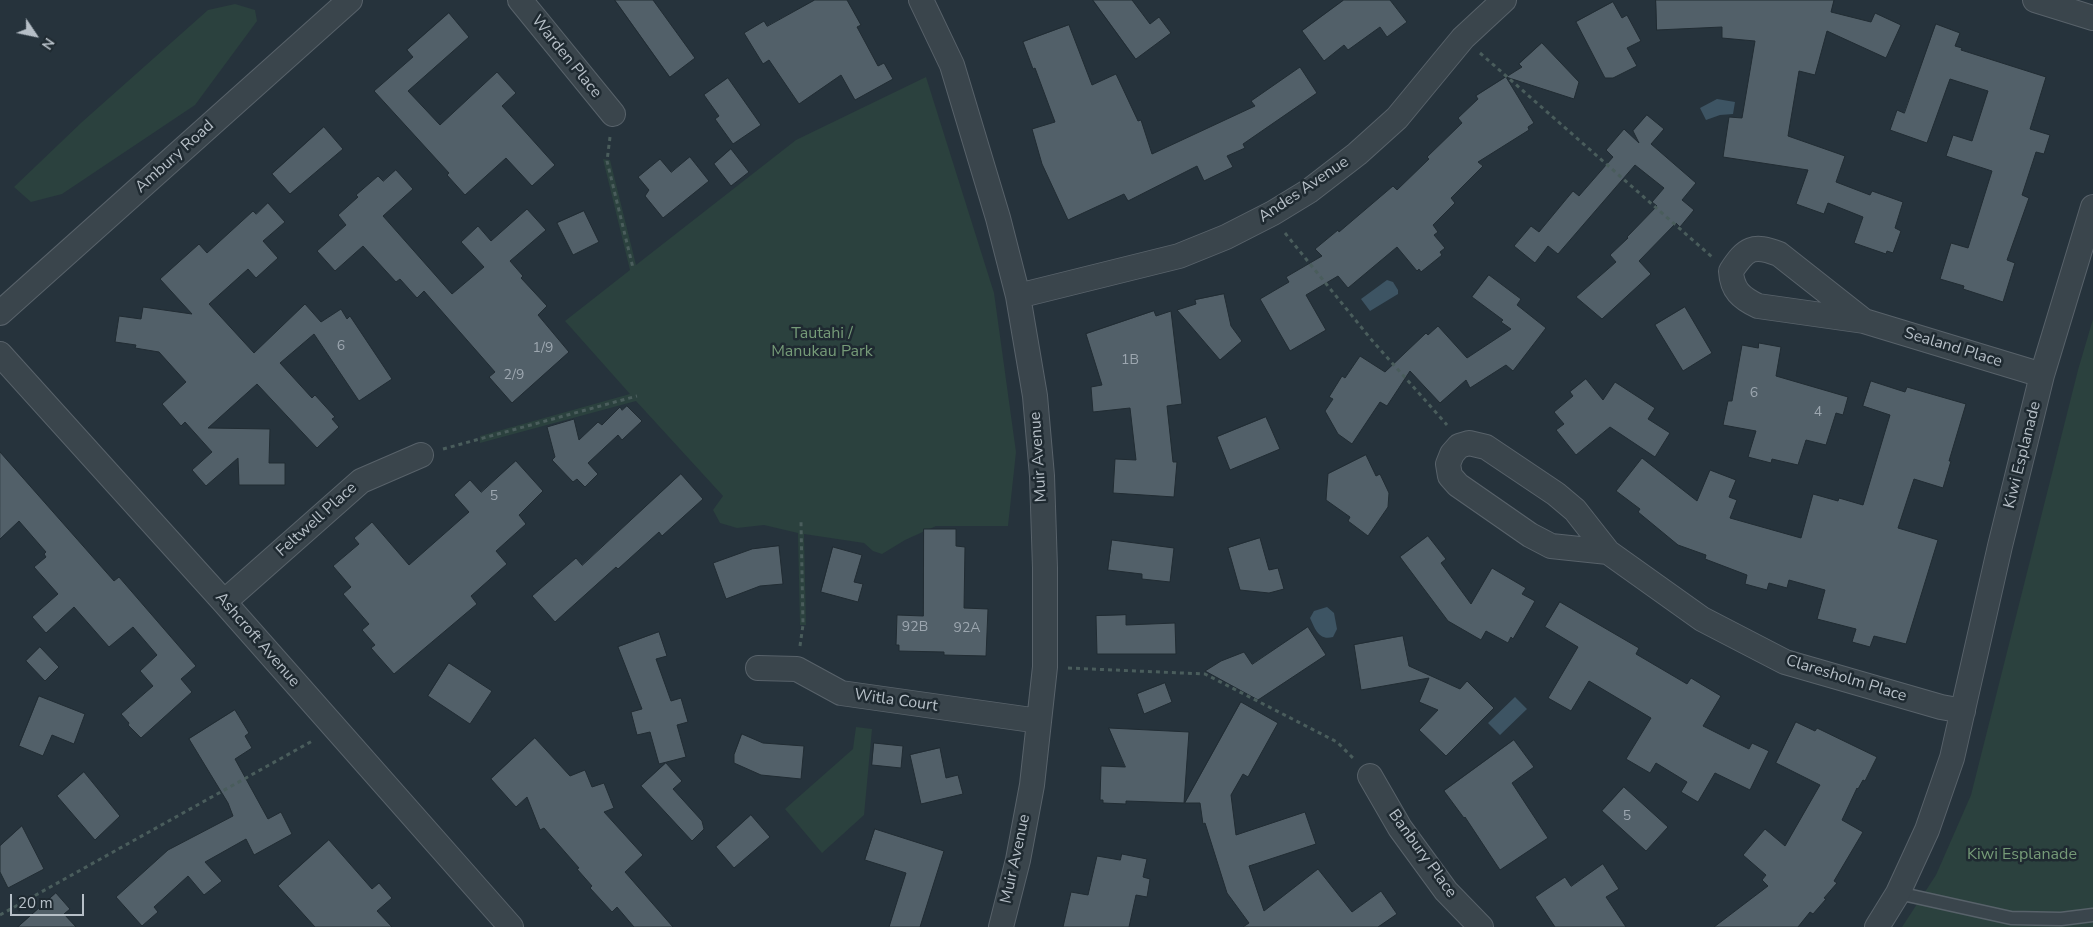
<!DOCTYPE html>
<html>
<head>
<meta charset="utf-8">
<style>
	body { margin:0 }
	#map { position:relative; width:2093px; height:927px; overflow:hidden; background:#26333c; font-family:"Nunito Sans",sans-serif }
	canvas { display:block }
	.north { position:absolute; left:10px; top:10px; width:50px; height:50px; -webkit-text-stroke:4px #1f2a31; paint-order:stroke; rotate:124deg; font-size:14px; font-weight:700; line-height:20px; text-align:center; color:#b6bfc7 }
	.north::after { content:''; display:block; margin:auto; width:18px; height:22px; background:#b6bfc7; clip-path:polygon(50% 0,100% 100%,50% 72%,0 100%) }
	.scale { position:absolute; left:10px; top:894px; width:74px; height:22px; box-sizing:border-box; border:2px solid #b6bfc7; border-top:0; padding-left:6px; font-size:15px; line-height:18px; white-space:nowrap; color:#b6bfc7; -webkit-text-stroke:4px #1f2a31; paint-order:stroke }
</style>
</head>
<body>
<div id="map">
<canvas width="2093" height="927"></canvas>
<div class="north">N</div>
<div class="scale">20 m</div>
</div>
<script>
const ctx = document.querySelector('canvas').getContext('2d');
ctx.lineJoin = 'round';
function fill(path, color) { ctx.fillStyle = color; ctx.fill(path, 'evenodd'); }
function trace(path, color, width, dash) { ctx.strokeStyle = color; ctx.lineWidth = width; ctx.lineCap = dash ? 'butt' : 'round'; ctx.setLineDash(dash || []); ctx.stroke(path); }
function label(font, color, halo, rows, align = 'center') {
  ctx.font = font + ' "Nunito Sans",sans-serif'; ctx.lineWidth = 5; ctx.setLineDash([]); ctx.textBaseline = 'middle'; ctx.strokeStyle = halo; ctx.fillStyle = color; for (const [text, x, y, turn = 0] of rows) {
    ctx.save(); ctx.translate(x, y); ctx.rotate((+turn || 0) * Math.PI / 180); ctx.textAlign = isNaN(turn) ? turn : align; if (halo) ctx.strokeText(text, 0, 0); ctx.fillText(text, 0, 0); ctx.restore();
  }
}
const green = new Path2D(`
	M235,4L255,10L257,21L195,105L62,194L31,202L14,187L82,122L208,10Z
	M926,77L994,293L1016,452L1008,526H936L905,540L882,554L873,551L864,543L804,534L806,625H800L798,533L764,525L737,528L720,523L713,510L723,496L636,401L480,443V436L630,394L565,321L630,270L603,159L610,160L636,265L796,140Z
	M2093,319V927H1902L1936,875L1971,795L2078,370Z
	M856,727L872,729L864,815L822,853L785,809L853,749Z`);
const water = new Path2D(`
	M1717,99L1735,102L1733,114L1720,115L1706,120L1700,108Z
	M1387,280L1393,282L1398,290V294L1370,311L1361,299Z
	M1327,607L1334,613L1337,629L1333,637C1319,641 1315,629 1310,618L1314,611Z
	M1515,697L1527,709L1500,735L1488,723Z`);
const building = new Path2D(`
	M615,0H653L695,58L670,77Z
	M815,0H847L861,25L857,27L878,66L884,63L893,79L855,100L841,75L799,104L769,60L763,64L744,33L764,21L767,26Z
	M1093,0H1132L1150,24L1159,17L1171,33L1136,59Z
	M1344,0H1390L1407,22L1387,37L1380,27L1348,50L1344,45L1324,61L1302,31Z
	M1656,0H1834L1831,12L1871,22L1875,13L1901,25L1886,58L1827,31L1815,75L1799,71L1788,136L1845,156L1836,182L1870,195L1872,191L1903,202L1895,228L1901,231L1893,253L1887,251L1886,254L1854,243L1863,217L1828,203L1824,214L1796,204L1808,170L1723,157L1729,117L1742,118L1755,41L1722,38V27L1657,30Z
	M1613,2L1622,18L1627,15L1641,41L1627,48L1637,66L1613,78H1605L1576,22Z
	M449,13L469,37L408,91L440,125L497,72L516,93L502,106L555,165L532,186L506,158L465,195L447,175L449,173L374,91L413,57L407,50Z
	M1936,24L1960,33L1955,46L1962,48L1961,50L2046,77L2030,129L2050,135L2044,154L2036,152L2022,195L2029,198L2007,260L2015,263L2003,302L1963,289L1964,286L1940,279L1951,243L1968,248L1992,171L1946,156L1953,135L1972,141L1988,91L1950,79L1927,143L1890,130L1897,110L1904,113Z
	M1069,25L1092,85L1116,74L1138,121L1141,120L1152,154L1255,106L1251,101L1300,67L1317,93L1243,144L1245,148L1227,156L1233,167L1204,181L1197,166L1128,201L1124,194L1068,220L1042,164L1032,129L1055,122L1035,68L1033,69L1023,42Z
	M1542,43L1579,82L1574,99L1506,77L1522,67L1519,64Z
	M1506,77L1534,123L1528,127L1529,130L1478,162L1483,166L1451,198L1455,203L1433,225L1438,232L1434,235L1445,248L1440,252L1442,255L1421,272L1419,269L1417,271L1397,247L1348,288L1338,276L1306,295L1326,330L1290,351L1260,299L1289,282L1286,277L1322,256L1315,249L1338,230L1339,232L1393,186L1397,190L1429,159L1427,157L1462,123L1458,118L1478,99L1476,96Z
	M728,78L761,125L733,144L715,119L719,116L704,95Z
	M1647,115L1664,129L1651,144L1696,183L1682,200L1694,210L1680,227L1676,223L1639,261L1651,274L1602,319L1576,297L1616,262L1610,255L1628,238L1627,237L1657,206L1652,202L1664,188L1635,165L1558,254L1548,246L1535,263L1514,246L1531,226L1539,232L1573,191L1579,196L1613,157L1606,150L1624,129L1639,143L1633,131Z
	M324,127L343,149L290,194L272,174Z
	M731,149L749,172L731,186L714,164Z
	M690,157L709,181L663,218L645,196L649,190L638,177L660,159L671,172Z
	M396,170L413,189L383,216L452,294L484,267L461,242L478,226L491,241L527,209L546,230L510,261L523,276L521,278L547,306L538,315L569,352L512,403L489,377L495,372L424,291L417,298L400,279L396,282L363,246L335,271L317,251L346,225L338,215L358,197L356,195L378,176L383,181Z
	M268,203L285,222L263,241L278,258L256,278L248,269L209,304L254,353L305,304L321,322L341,309L347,319L350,316L392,379L359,401L314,334L280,363L312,398L315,395L335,417L332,419L339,427L317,448L257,384L208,428L270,429L269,463H285V485H239L238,458L206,486L192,470L212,452L185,422L181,426L162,404L186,382L159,352L135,348L136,345L115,342L119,316L141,319L143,307L192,314L160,279L199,244L207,253L253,211L256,214Z
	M584,211L599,242L573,255L557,223Z
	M1489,275L1521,299L1517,305L1546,328L1513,371L1506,365L1470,388L1466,380L1440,403L1410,371L1387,406L1380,402L1352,444L1338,434L1325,411L1333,399L1329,397L1342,376L1345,378L1360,356L1385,372L1426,333L1428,335L1438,326L1467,358L1511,329L1501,322L1503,320L1472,297Z
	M1224,294L1231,326L1242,341L1220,360L1177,310L1196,304L1195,300Z
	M1685,307L1712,353L1683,371L1655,325Z
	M1154,311L1156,316L1171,311L1182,404L1167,406L1173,462H1177L1174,497L1113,493L1115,459L1136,460L1130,408L1093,412L1091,387L1102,385L1086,334Z
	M1759,343L1781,347L1776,376L1848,397L1843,415L1836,413L1826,445L1806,440L1798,465L1772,459L1771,463L1748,457L1756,431L1723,425L1728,401H1732L1742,345L1758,348Z
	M1586,379L1603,400L1615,382L1655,408L1648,419L1670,433L1655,457L1610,427L1576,455L1556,430L1564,424L1554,412L1573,396L1570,392Z
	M1871,381L1905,392L1907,387L1966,404L1949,461H1951L1943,488L1914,479L1898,528L1938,540L1906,644L1874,636L1870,647L1852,642L1856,629L1817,619L1825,590L1789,580L1787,588L1769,583L1767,590L1745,584L1747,575L1705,559L1706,555L1678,545L1638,512L1640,509L1616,491L1642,458L1697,501L1710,470L1736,480L1729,497L1737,500L1730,518L1801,538L1813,494L1838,501L1839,498L1863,505L1890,415L1863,406Z
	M627,406L642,421L622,440L618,435L588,463L598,474L585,487L577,479L573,482L552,460L555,457L547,427L574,419L579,440L598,422L602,425L620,407L622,410Z
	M1266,417L1280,449L1230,470L1217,437Z
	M0,452L114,581L119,577L196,666L181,679L192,692L141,738L128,725L129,723L121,714L153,686L140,671L157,655L133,627L109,647L74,607L46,633L32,617L58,594L34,567L46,557L44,554L46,552L19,521L0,539Z
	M1366,455L1376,476L1380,474L1389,493L1388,507L1368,536L1348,521L1350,517L1326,500L1328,474Z
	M516,461L543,491L519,515L526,524L496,551L507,564L471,596L477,604L394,674L371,648L375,645L362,630L369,624L343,594L351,587L333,566L359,544L354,538L372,522L409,565L469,512L454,495L470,480L481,492Z
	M681,474L703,499L662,536L659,532L618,569L616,567L555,622L532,596L576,558L582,565Z
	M924,529H956V546L965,547L964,608L988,609L986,656L944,655V652L899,651V645H896L897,615L923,616Z
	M1428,536L1446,559L1441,563L1471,604L1492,568L1526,588L1522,594L1535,601L1513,639L1511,637L1508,643L1486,631L1481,640L1448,621L1400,557Z
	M1260,538L1269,570L1278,568L1284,589L1269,593L1240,590L1228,548Z
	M1112,540L1174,548L1170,582L1142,579V574L1108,570Z
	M779,546L783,584L760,586L726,599L713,563L752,549Z
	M833,547L862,555L854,582L863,584L858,602L821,592Z
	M1560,602L1639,648L1636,654L1687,684L1691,678L1721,696L1703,726L1749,749L1752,743L1769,751L1750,790L1715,773L1698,802L1681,792L1687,782L1656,763L1650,773L1626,759L1651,718L1589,681L1571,711L1548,698L1578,647L1545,627Z
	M1126,615V625L1175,623L1176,654H1097L1096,616Z
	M1308,627L1326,655L1258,700L1205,671L1221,661L1244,652L1252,664Z
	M659,632L667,656L656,659L671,701L681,698L688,722L677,725L686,757L659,764L650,732L637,735L631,712L642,709L618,647Z
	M1403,636L1409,666L1460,689L1467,681L1494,708L1446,756L1419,730L1438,710L1419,702L1429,678L1361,690L1354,645Z
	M40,647L59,667L45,681L26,661Z
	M449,663L492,691L470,724L428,696Z
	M1165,683L1172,702L1144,714L1137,694Z
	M39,696L85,714L74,744L52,735L43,756L19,746Z
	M1241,702L1278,723L1248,777L1243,774L1231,795L1236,835L1305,812L1316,844L1249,866L1264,911L1318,869L1352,912L1381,891L1397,914L1378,927H1243L1249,923L1227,893L1205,823L1203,824L1200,803H1185Z
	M235,710L249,733L245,736L252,748L235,759L268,819L281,812L292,834L254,855L246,839L205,862L222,881L204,895L188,876L154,907L158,912L142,926L116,897L168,850L233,816L228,803L189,739Z
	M1796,722L1815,731L1817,728L1877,757L1865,781L1863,780L1858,789L1857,788L1842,820L1863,832L1834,881L1837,883L1824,898L1826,899L1813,914L1810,912L1798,927H1714L1768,886L1762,880L1766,875L1743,855L1765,829L1785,846L1820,785L1776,763Z
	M1109,728L1189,732L1184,803L1126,801V804L1103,803V800H1100L1101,766L1125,767Z
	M742,734L763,743L804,746L801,779L761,775L734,763V755Z
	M535,738L570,776L585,770L592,787L604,783L614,808L604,812L643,855L625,872L673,927H634L617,907L612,912L590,888L592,886L577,869L579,868L544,828L540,830L527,797L516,807L491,779Z
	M1514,740L1534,767L1512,783L1548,838L1500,870L1465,817L1464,818L1444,791Z
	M874,743L903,746L901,768L872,765Z
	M940,748L946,778L958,775L963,794L921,804L910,755Z
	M666,763L682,781L673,789L702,821L704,829L692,841L641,786Z
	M84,772L120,816L95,840L57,796Z
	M1624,787L1668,827L1646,851L1602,811Z
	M751,815L770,837L734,868L716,847Z
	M22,826L44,869L8,888L0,872V846Z
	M875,829L944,851L920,927H889L906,873L865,860Z
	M329,840L372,889L379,883L392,898L377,911L392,927H315L278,886Z
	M1122,854L1147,859L1143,877L1150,879L1147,897L1136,895L1129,927H1063L1071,892L1088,895L1097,856L1120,860Z
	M1603,864L1619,889L1606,897L1626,927H1555L1535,897L1565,877L1571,886Z
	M56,893L70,909L64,914L76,927H18Z`);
const path = new Path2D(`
	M1480,53L1712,257
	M610,137L607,161L633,268
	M1285,233L1370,338L1447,425
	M443,449L637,396
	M800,646L803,625L801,522
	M1068,668L1205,674L1337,742L1355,760
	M0,915L314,740`);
const service = new Path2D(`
	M1898,893L2011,918L2061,919L2093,915`);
const minor = new Path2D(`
	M520,0L613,114
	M921,0L952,65L998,218L1018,296L1035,396L1042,476L1045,568V667L1032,785L1018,860L1001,927
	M2035,0L2093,18
	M1018,296L1179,256L1226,237L1273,213L1309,191L1357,154L1397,118L1463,38L1504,0
	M0,313L350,0
	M1864,321L1779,254C1753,244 1746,248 1731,271C1732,290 1741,298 1758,306L1864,321L2042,375
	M0,354L224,602L511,927
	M1608,552L1551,546L1530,535L1458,485L1450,476L1448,464L1452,454L1459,446L1469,443L1486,447L1556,494L1575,510L1608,552L1702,619L1785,662L1941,707L1963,711
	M224,602L361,481L421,455
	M758,668L797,669L841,693L1039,721
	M1370,776L1400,828L1446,891L1481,927
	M1877,927L1898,893L1927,830L1952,758L2000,546L2042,375L2093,207`);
const numberNames = [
	["6",341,347],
	["1/9",543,349],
	["1B",1130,361],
	["2/9",514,376],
	["6",1754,394],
	["4",1818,413],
	["5",494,497],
	["92B",915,628],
	["92A",967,629],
	["5",1627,817]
];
const streetNames = [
	["Warden Place",566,57,51],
	["Ambury Road",175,157,-42],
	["Andes Avenue",1304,190,-34],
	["Sealand Place",1953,348,17],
	["Kiwi Esplanade",2023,455,-76],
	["Muir Avenue",1039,457,-94],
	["Feltwell Place",317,520,-42],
	["Ashcroft Avenue",257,640,49],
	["Claresholm Place",1846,679,17],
	["Witla Court",896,701,8],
	["Banbury Place",1422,854,54],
	["Muir Avenue",1016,859,-78]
];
const parkNames = [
	["Tautahi /",822,334],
	["Manukau Park",822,352],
	["Kiwi Esplanade",2022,855]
];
fill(green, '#2b413e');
fill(water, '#3d5463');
fill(building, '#526069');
trace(building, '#212c33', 1);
trace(service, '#58626a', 15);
trace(minor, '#58626a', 26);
trace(path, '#4a5d5c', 3, [4, 4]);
trace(service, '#3a454c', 12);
trace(minor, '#3a454c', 24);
label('14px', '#9da7b0', null, numberNames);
label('16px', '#b6bfc7', '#1f2a31', streetNames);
label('16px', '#769b78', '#1f2a31', parkNames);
</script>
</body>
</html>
